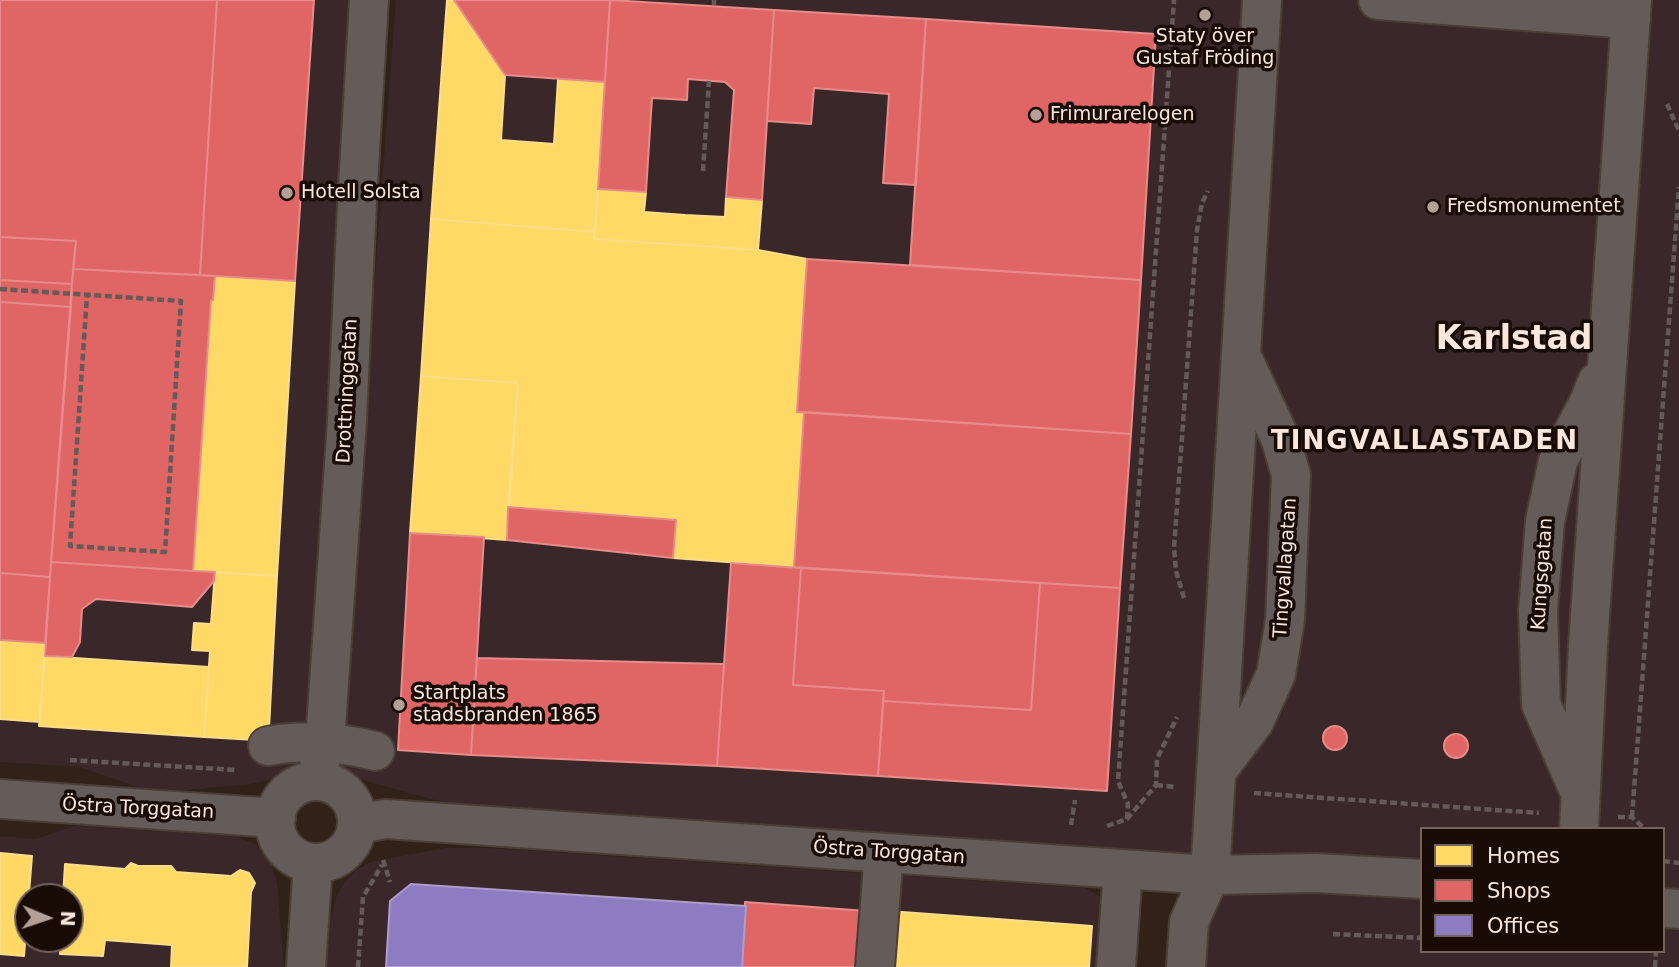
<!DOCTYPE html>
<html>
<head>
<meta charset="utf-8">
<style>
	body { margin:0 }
	#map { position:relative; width:1679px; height:967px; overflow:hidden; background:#302219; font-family:"DejaVu Sans",sans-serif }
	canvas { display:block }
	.legend { position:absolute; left:1420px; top:827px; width:245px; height:126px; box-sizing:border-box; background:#190c06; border:2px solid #73635c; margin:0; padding:9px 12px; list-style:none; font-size:21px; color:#f9e6dc }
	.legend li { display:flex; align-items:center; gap:14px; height:35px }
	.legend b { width:35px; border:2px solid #73635c }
	.north { position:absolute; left:14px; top:883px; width:70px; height:70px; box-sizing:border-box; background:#190c06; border:2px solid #73635c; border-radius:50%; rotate:92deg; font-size:19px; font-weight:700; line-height:28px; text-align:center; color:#f9e6dc }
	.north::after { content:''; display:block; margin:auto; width:24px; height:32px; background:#b3a198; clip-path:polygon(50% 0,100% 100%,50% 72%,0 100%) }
</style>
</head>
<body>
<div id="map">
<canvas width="1679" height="967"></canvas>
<ul class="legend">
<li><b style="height:19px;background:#ffd966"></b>Homes</li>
<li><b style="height:19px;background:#e06666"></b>Shops</li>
<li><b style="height:19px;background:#8e7cc3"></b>Offices</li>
</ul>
<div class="north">N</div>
</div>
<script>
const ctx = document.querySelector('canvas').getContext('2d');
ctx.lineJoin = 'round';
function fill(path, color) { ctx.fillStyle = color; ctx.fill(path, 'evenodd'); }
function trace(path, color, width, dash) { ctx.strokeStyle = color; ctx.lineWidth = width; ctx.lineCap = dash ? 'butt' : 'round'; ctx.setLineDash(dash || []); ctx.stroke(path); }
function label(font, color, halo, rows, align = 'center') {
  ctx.font = font + ' "DejaVu Sans",sans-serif'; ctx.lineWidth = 7; ctx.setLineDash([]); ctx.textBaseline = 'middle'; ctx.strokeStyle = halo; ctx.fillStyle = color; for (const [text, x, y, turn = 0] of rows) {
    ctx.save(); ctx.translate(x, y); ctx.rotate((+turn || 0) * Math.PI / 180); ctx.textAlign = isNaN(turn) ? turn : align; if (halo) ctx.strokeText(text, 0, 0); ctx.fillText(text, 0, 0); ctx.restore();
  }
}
const commercial = new Path2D(`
	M0,0H364L307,772L250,784L186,790L140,788L80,767L0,762Z
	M396,0H1679V967H1203L1188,854L489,807L446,803L337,773ZM1422,829H1663V951H1422Z
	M74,826L235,836L255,844L270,860L277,883L284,967H0V836L36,839ZM28,897H70V939H28Z
	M445,848H489L1085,888L1102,897L1107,967H326L330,924L336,898L345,881L357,870L370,862Z`);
const homes = new Path2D(`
	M447,0H454L505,75L501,140L554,144L558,79L605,82L595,232L431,219Z
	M598,189L646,192L644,212L685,215L725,217L726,197L762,200L758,250L594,239Z
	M431,219L595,232L594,239L758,250L807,259L797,412H804L794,567L673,558L676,520L508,507L518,383L421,376Z
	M215,276L295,281L277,576L193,571L211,300H213Z
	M421,376L518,383L507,540L410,533Z
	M215,572L277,576L269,729L255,740L204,737L210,651L192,650L194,623L211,624Z
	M0,640L45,643L40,722L0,719Z
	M45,656L209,667L204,737L39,726Z
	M0,853L32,856L24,956L0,954Z
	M131,863L138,866H171L176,872L231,876L240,870L249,873L255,883L251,892L247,967H171L172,945L105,940L103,956L60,954L61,939H70V897H63L65,864L125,869Z
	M889,911L1092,926L1089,967H885Z`);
const shops = new Path2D(`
	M0,0H217L200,275L73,269L76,241L0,237Z
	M217,0H314L295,281L200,275Z
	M454,0H610L605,82L505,75Z
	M610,0L774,10L762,200L726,197L734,90L725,82L688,79L687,100L652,98L646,192L598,189Z
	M774,10L926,19L916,185L883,183L889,94L814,88L811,124L767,121Z
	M926,19L1156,34L1141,280L910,265Z
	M0,237L76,241L72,284L0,280Z
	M807,259L1141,280L1131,434L797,412Z
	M73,269L215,276L213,300H211L193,571L51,562Z
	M0,280L72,284L71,307L0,302Z
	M0,302L71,307L50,577L0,573Z
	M804,412L1131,434L1120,588L794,567Z
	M508,507L676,520L673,558L507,540Z
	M410,533L484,537L471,755L398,750Z
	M51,562L193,571L215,572L214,581L192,607L96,599L82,609L80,642L72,657L45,656Z
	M731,563L801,568L793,685L884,691L878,776L717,766Z
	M801,568L1040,583L1031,710L883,701L884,691L793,685Z
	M0,573L50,577L45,643L0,640Z
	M1040,583L1120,588L1107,791L878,776L883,701L1031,710Z
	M477,658L724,664L717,766L471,755Z
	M1323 738a12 12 0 1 1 24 0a12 12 0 1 1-24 0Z
	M1444 746a12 12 0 1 1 24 0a12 12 0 1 1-24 0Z
	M745,902L867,911L856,967H742Z`);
const offices = new Path2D(`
	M411,884L746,906L742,967H386L390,901Z`);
const path = new Path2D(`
	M714,5V0
	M1667,104L1679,131
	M703,171L709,81
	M0,289L181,301L165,552L70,546L87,295
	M1184,598L1176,571L1174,548L1197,230L1202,203L1208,191
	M70,760L236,770
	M1156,785L1176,787
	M1254,793L1539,813
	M1618,817H1632L1645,829
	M1632,817L1679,187
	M1127,819L1128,804L1118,781L1174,0
	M1071,825L1075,800
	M1107,826L1127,819L1156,785L1157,759L1177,717
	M383,860L390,882
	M1663,861L1679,863
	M1333,934L1422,938
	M358,967L363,897L382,865
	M1655,967L1656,951`);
const minor = new Path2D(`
	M1378,0L1631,19
	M268,746C304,739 339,742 375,751
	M1216,772L1254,722L1276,674L1285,620L1291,475L1281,440L1243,359
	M319,781L320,758L325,742L347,420L357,203L369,0
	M275 822a41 41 0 1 1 82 0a41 41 0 1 1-82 0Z
	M1577,786L1541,704L1538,610L1545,521L1558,461L1589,402L1597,382
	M0,799L276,818
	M357,824L386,819L1210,875L1316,873L1422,879
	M1579,829L1588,645L1632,0
	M1663,908L1679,909
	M306,967L313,863
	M875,967L884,853
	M1116,967L1123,870
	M1186,967L1189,922L1210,875L1262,0`);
const markers = [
	[1205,15,7,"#b3a198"],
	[1036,115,7,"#b3a198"],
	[287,193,7,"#b3a198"],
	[1433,207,7,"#b3a198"],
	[399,705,7,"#b3a198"]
];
const poiNames = [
	["Staty över",1205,37,"center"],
	["Gustaf Fröding",1205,59,"center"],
	["Frimurarelogen",1050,115],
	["Hotell Solsta",301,193],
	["Fredsmonumentet",1447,207],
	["Startplats",413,694],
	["stadsbranden 1865",413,716]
];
const streetNames = [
	["Drottninggatan",348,391,-87],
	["Tingvallagatan",1286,568,-86],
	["Kungsgatan",1543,574,-86],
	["Östra Torggatan",138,809,3],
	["Östra Torggatan",889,853,4]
];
const districtNames = [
	["TINGVALLASTADEN",1425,442]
];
const townNames = [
	["Karlstad",1514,340]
];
fill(commercial, '#3a2729');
fill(homes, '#ffd966');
trace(homes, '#fddd89', 2);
fill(shops, '#e06666');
trace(shops, '#e88c89', 2);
fill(offices, '#8e7cc3');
trace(offices, '#ae9cca', 2);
trace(minor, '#4a3e36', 42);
trace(path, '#655a57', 4.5, [7, 3.5]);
trace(minor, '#655b59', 38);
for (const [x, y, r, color] of markers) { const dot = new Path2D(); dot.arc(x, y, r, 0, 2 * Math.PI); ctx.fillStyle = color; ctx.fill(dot); trace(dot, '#190c06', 2.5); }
label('19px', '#f9e6dc', '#190c06', poiNames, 'left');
label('19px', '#f9e6dc', '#190c06', streetNames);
ctx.letterSpacing = '2px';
label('bold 26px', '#f9e6dc', '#190c06', districtNames);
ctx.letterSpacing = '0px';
label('bold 33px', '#f9e6dc', '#190c06', townNames);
</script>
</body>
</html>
